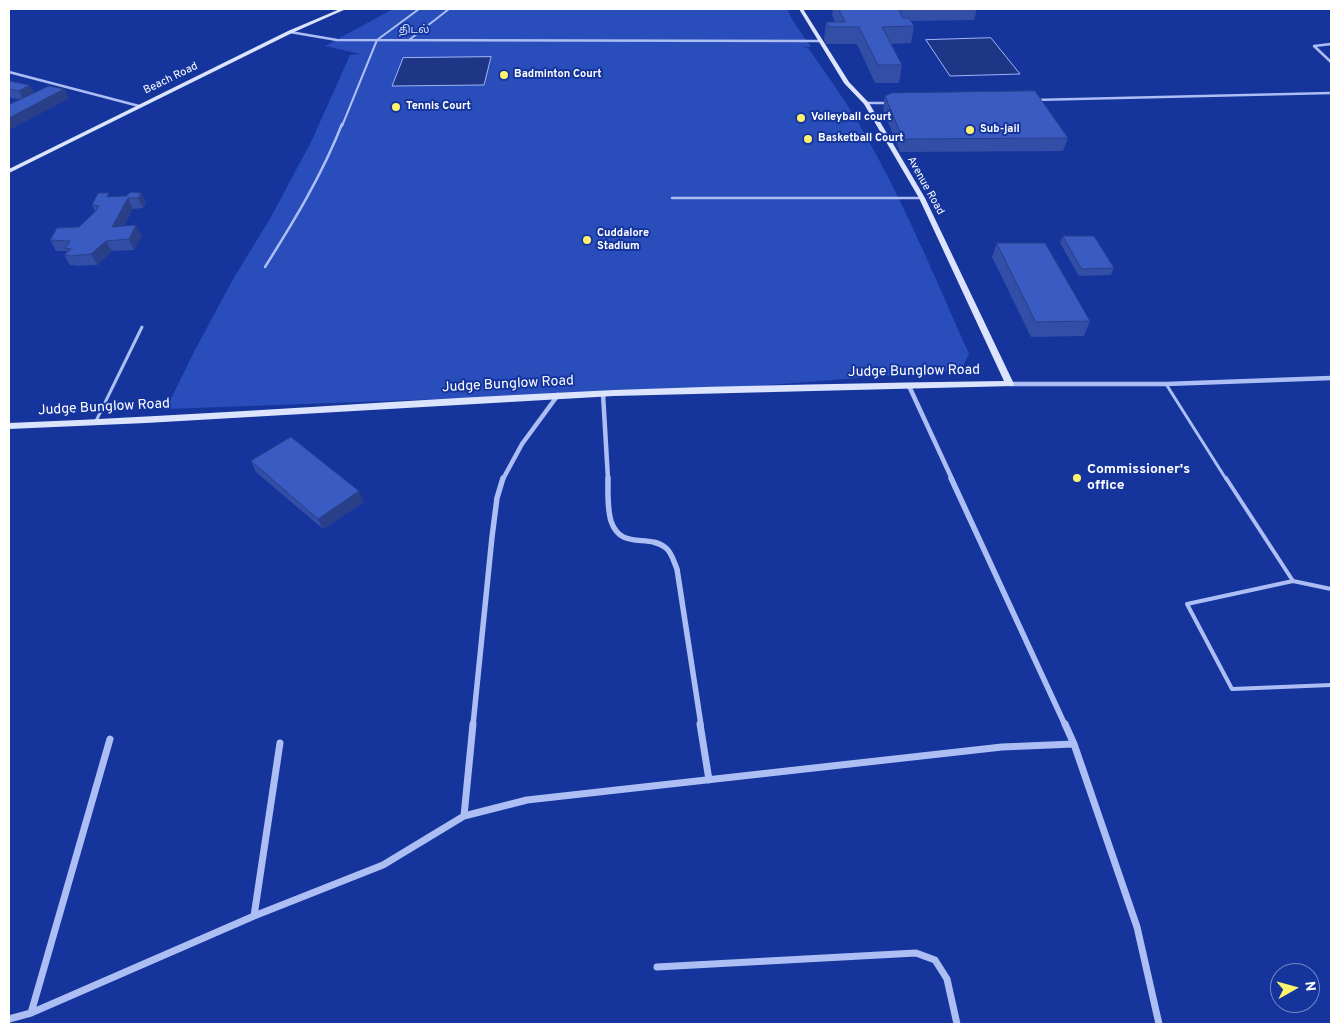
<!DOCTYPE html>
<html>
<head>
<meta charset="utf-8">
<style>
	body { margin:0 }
	#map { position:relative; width:1340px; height:1033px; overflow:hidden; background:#15359d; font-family:Overpass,sans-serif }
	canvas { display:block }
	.frame { position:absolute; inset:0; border:10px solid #fff; pointer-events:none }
	.north { position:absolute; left:1270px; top:963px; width:50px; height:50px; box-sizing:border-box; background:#15359d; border:1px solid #7386c4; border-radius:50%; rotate:83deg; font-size:14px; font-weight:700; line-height:20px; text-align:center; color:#fff }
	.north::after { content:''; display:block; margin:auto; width:18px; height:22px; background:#fff36e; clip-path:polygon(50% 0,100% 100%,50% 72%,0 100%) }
</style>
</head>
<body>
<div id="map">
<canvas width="1340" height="1033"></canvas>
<div class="frame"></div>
<div class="north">N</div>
</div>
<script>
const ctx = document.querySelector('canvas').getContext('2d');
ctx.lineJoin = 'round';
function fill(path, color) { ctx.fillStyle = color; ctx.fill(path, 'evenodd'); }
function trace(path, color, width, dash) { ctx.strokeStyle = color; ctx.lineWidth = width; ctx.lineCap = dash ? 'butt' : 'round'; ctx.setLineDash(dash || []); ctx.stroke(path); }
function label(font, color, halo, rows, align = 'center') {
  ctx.font = font + ' Overpass,"Noto Sans Tamil",sans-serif'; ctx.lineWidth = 4; ctx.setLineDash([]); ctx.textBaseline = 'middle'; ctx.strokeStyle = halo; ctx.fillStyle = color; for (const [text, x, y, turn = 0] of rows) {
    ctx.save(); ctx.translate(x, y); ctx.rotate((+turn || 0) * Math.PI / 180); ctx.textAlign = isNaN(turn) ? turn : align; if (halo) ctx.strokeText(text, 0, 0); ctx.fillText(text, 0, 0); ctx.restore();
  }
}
const green = new Path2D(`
	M393,9H787L793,21L811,47H803L808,48C830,79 854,113 872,147C909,214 938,285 969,354L961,370L717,389L166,409L195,350L232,281L271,217L312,140L350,55L360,54L325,46Z`);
const water = new Path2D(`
	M991,38L1020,74L950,76L926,40Z
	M491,57L484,85L392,86L403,58Z`);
const laneFar3 = new Path2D(`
	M409,40L449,9
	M342,126L377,40L419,9`);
const laneFar2 = new Path2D(`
	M672,198H922
	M265,267C294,221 322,175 342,124`);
const laneFar1 = new Path2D(`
	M1166,384L1226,479
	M95,423L142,327`);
const lane = new Path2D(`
	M1226,478L1293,581
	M1331,589L1293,581L1187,604L1232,689L1331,685`);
const streetFar3 = new Path2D(`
	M290,32L337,40L820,41
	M1331,44L1314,46L1331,62
	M9,72L139,106
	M1034,100L1331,93
	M866,103H888`);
const streetFar2 = new Path2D(`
	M1010,384H1166L1331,378
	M909,386L952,479
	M603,394L608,479
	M503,479L522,444L558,395`);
const streetFar1 = new Path2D(`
	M608,478C608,491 607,508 611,521C621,551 648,533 666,548C672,553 674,562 677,569L701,725
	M951,478L1065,725
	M473,725L492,537L497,498L503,478`);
const street = new Path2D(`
	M700,724L709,780
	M1065,724L1074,744L1137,927L1159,1024
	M464,816L473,724
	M254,916L280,743
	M657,967L916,953L935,960L947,979L957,1024
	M31,1013L110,739
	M9,1019L31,1013L254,916L383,865L464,816L527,800L1002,747L1074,744`);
const secondary = new Path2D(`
	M340,9H346L292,33L9,173V169L288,31Z
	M799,9H803L849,82L869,103L925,198L1014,384L1013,386L614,396L146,423L9,429V423C211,415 412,399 614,390C744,385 874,383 1004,381L919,198L864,104L844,83Z`);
const wall = new Path2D(`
	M833,9H977L974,20L911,21L914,26L911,43L891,44L902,65L899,83H875L857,44H826L824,39L826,22H835L832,15Z
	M9,81L34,93L64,89L69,98L9,130V105L20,100L9,97Z
	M885,96L1068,138L1063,151L900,152L883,109Z
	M141,193L146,203L143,208L133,209L124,226L142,236L134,250L112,251L97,265L78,266L70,265L64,255L68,252L67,251H56L50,240L79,227L95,211L92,205L111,196H126Z
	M1063,236L1114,268L1111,275L1079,276L1060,243Z
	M997,243L1090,321L1084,336L1031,337L992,257Z
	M251,461L364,502L323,529L256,472Z`);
const shadedWall = new Path2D(`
	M30,85L35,95L24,101L19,91Z
	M64,89L69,98L9,130V118Z
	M141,193L146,203L143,208L138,198Z
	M128,198L133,209L118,237L112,227Z
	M136,225L142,236L134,250L129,239Z
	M106,241L112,251L97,265L91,254Z
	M359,491L364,502L323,529L318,519Z`);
const building = new Path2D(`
	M839,9H898L903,18H909L914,26L882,27L902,65H878L859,27H829L826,22H845Z
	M9,81L30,85L19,91L9,89Z
	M49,86L64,89L9,118V105Z
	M1035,91L1068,138L903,139L885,96L892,93Z
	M131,192L141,193L138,198H128L112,227L136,225L129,239L106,241L91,254L71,256L64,255L71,249L65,248L70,241L50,240L57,228L79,227L95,212L99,206L92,205L98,193H109L107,197L126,196Z
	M1063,236H1094L1114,268L1082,269Z
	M997,243H1045L1090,321L1036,322Z
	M291,437L359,491L318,519L251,461Z`);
const markers = [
	[504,75,5,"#fff36e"],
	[396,107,5,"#fff36e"],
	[801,118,5,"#fff36e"],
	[970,130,5,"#fff36e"],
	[808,139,5,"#fff36e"],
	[587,240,5,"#fff36e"],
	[1077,478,5,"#fff36e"]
];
const farParknames = [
	["திடல்",414,31]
];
const farPoinames = [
	["Badminton Court",514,75],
	["Tennis Court",406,107],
	["Volleyball court",811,118],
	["Sub-jail",980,130],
	["Basketball Court",818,139],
	["Cuddalore",597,234],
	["Stadium",597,247]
];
const farStreetnames = [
	["Beach Road",171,79,-26],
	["Avenue Road",925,186,61]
];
const streetNames = [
	["Judge Bunglow Road",914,372,-1],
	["Judge Bunglow Road",508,385,-3],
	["Judge Bunglow Road",104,408,-3]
];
const poiNames = [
	["Commissioner's",1087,470],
	["office",1087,486]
];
fill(green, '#294dbb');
fill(water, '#1f3687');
trace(water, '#9fb5f5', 1);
trace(laneFar3, '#acbef3', 2);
trace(laneFar2, '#acbef3', 2.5);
trace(laneFar1, '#acbef3', 3);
trace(lane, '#acbef3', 4);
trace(streetFar3, '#acbef3', 2.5);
trace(streetFar2, '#acbef3', 4.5);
trace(streetFar1, '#acbef3', 5.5);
trace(street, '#acbef3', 7);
fill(secondary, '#dce3fd');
fill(wall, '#324ea7');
fill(shadedWall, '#294088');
fill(building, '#3a5bc2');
trace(building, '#294088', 1);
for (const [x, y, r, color] of markers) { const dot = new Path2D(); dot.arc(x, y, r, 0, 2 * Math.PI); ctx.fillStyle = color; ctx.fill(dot); trace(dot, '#15359d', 2); }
label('11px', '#d4dffd', '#15359d', farParknames);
label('bold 11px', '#fff', '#15359d', farPoinames, 'left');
label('11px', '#fff', '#15359d', farStreetnames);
label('14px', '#fff', '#15359d', streetNames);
label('bold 14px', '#fff', '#15359d', poiNames, 'left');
</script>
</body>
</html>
